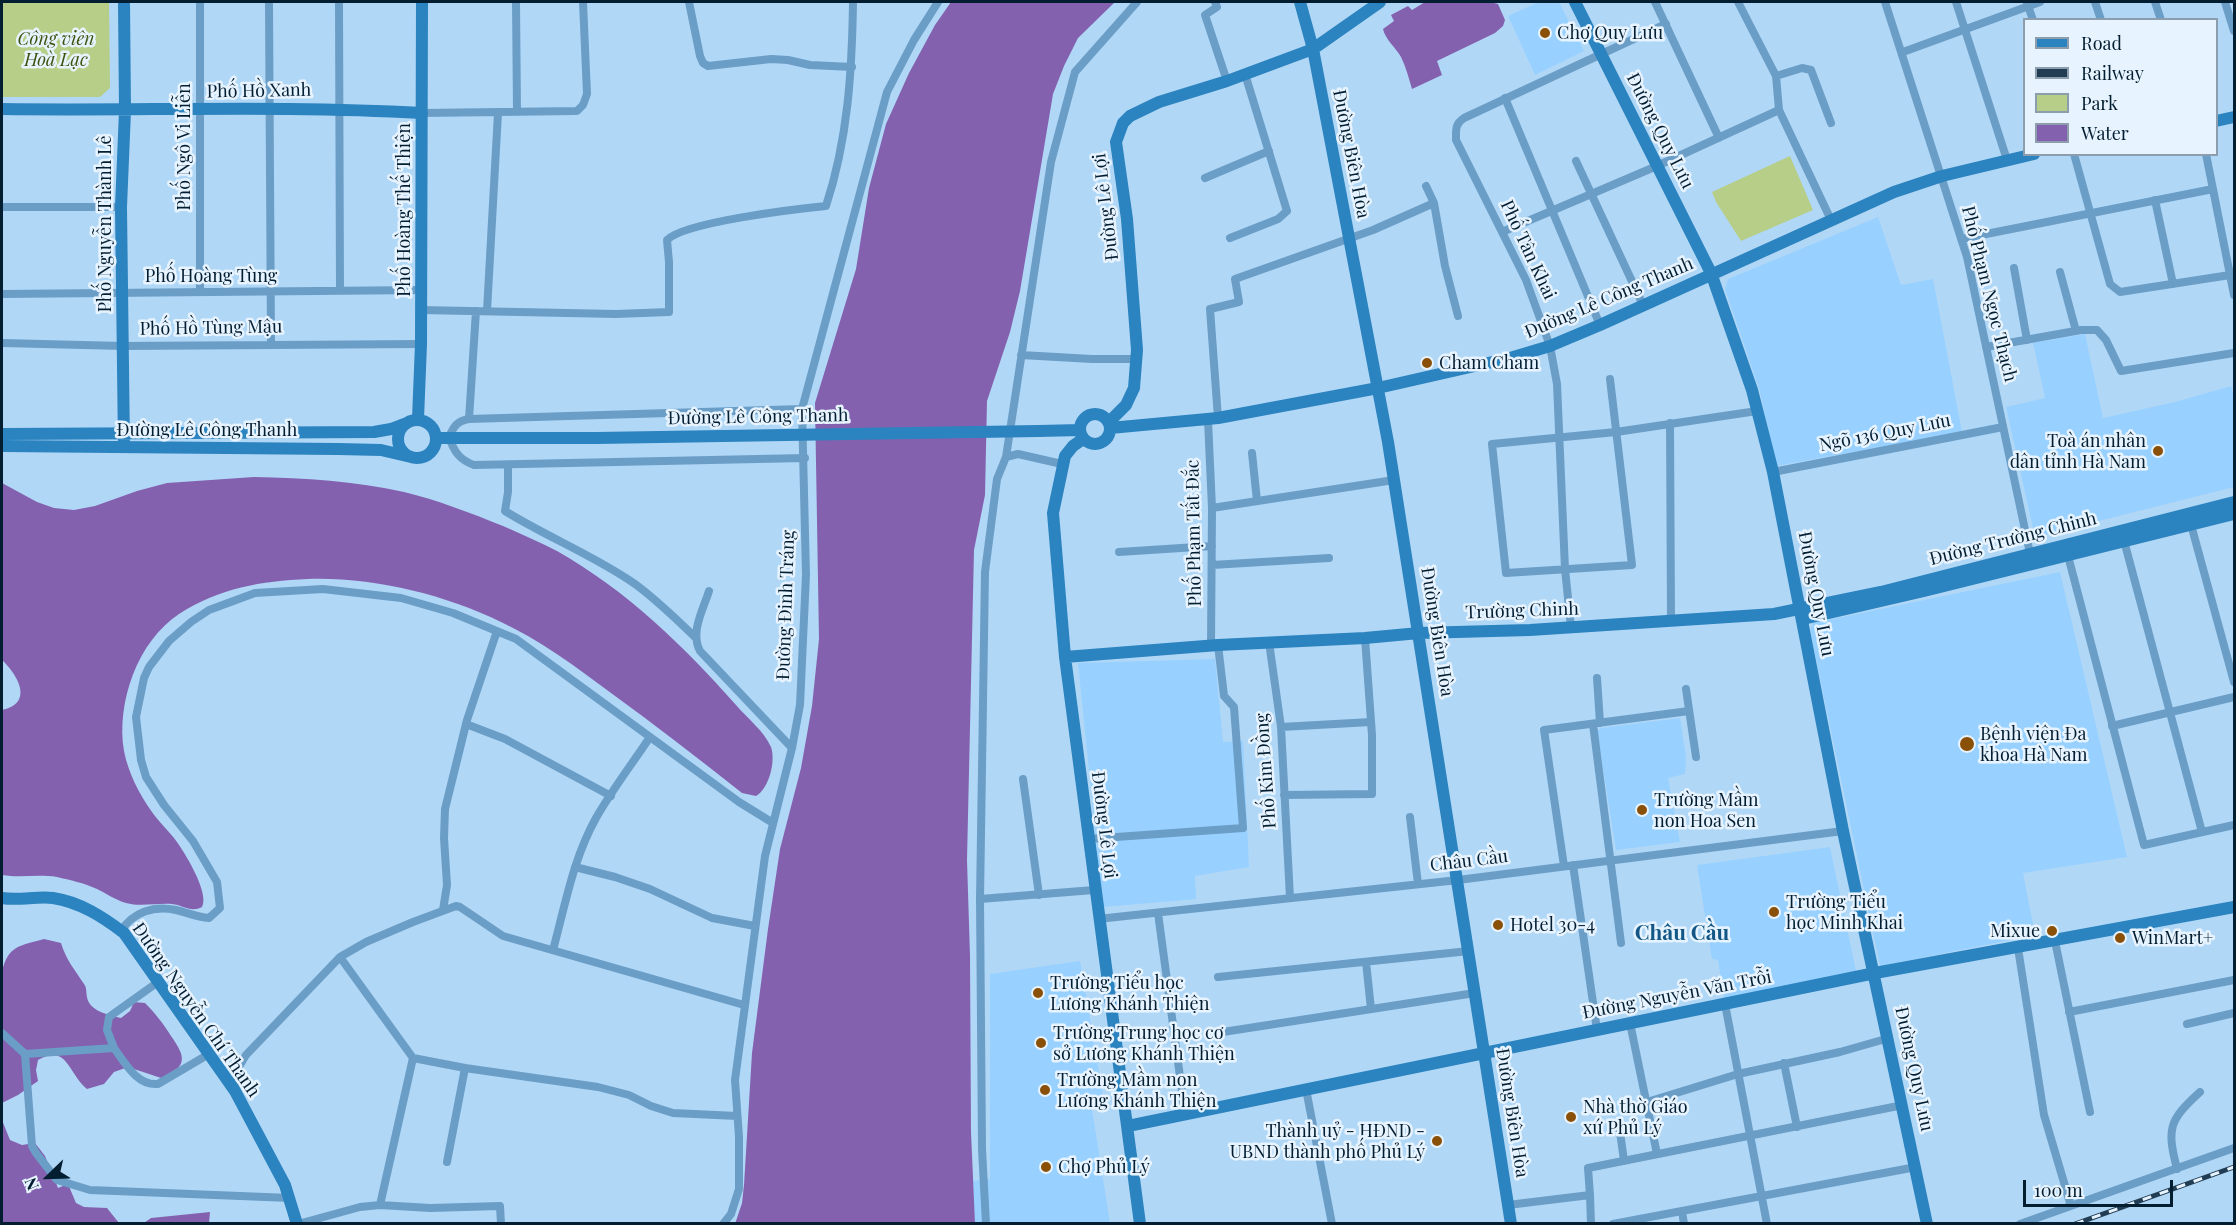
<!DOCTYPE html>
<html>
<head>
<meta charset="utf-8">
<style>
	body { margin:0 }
	#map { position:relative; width:2236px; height:1225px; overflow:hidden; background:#b1d7f6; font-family:"Playfair Display",serif }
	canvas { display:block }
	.frame { position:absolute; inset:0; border:3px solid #031d31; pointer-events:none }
	.legend { position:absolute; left:2023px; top:18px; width:195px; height:138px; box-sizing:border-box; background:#e7f4ff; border:2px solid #8c9ead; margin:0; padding:8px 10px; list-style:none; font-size:18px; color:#031d31 }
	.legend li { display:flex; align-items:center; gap:12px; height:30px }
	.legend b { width:30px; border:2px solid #8c9ead }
	.north { position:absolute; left:18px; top:1147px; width:60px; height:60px; -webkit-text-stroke:4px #e7f4ff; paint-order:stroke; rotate:247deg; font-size:16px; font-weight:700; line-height:24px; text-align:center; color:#031d31 }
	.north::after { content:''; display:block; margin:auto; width:21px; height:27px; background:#031d31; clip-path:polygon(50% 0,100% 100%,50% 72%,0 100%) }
	.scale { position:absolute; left:2023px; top:1180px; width:150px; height:27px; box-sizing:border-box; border:3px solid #031d31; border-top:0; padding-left:8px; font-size:18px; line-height:21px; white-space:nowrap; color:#031d31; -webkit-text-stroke:4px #e7f4ff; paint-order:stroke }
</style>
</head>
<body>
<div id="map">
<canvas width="2236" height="1225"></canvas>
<div class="frame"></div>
<ul class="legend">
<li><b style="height:8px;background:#2b83bf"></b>Road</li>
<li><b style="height:8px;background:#213d53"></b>Railway</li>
<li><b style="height:16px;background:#b7ce88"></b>Park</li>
<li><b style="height:16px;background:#8461af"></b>Water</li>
</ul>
<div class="north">N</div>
<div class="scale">100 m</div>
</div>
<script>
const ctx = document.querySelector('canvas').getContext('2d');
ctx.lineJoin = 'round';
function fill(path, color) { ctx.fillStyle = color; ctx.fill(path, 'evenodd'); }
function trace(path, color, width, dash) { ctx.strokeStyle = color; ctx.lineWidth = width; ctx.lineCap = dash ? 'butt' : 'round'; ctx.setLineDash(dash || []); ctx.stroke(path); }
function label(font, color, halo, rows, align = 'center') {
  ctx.font = font + ' "Playfair Display",serif'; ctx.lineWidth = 5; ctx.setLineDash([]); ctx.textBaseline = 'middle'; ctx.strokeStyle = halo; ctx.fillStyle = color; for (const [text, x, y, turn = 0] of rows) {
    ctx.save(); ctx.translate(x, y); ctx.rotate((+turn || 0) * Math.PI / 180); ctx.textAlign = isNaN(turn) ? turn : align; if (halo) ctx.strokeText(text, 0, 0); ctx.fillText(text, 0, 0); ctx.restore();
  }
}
const built = new Path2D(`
	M1539,2H1559L1584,51L1535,75L1508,16Z
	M1878,217L1901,285L1933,279L1962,432L1776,466L1760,392L1725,289L1728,279Z
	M2085,334L2103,418L2175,402L2231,386L2234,396V487L2035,537L2006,407L2045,398L2033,343Z
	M2060,572L2127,857L2023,873L2035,935L1880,966L1810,631L1813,623Z
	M1215,659L1223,742L1243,741L1249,867L1195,876L1196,899L1103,907L1078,663Z
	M1680,718L1686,757L1685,774L1668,778L1680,842L1616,850L1597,731L1601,728Z
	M1830,847L1856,971L1724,998L1718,960L1712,959L1697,865Z
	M1080,961L1104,1101L1091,1103L1110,1223H975L973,1181L990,1179V974Z`);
const green = new Path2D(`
	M2,2H109L110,88L100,97H2Z
	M1790,156L1813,210L1741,241L1716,202L1712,192Z`);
const water = new Path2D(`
	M951,2H1115L1078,38L1064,66L1053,94L1020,291L1010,332L987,401L985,495L974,550L967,860L970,956L971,1132L975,1223L735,1224L742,1203L744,1185L752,1053L768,929L780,849L801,768L812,706L819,639L815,403L856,269L869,188L886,124L909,73L935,25Z
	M1425,2H1490L1498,4L1505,20L1503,26L1495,33L1437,61L1442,75L1412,89C1409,79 1406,67 1401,57C1396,48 1385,39 1383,29L1394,21L1391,15L1408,6L1412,10Z
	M254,477C305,478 355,481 404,492C437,500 471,513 503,526C521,534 540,542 557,551C626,590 684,646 736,705C747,718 764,731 771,747C776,761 769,789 756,796L742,793C699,759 655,725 611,693C576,667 540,640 501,622C443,594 373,577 308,579C261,581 220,588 179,614C138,641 116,702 124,751C128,772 139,794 152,812C158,821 167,829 174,838C184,851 210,893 202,907C191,913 183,905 172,904C156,903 140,907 126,903C115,900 106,893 97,889C84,883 70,880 57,877C38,874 20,878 2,875V710C35,703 17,674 2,660V483L37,502L54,508L74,510L95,506L137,491L167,483Z
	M44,939L61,943C66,960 75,970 84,984C87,988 86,992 87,997C89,1011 109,1015 121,1018L130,1011L134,1002L145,1003C155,1013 163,1023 171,1036C186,1057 188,1067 161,1078L128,1067L114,1072L104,1084L87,1089C68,1073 67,1043 38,1060L36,1070L38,1081L18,1095L2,1103V972C8,945 20,946 44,939Z
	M2,1114V1120L10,1140L22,1145L35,1143L45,1156L58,1188L68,1184L76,1203L84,1207L107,1208L119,1223H2Z
	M210,1212L209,1223H144L151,1218Z`);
const street = new Path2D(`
	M269,2L271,344
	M339,2L340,291
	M516,2L517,112
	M689,2L700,56L703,63L708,66L771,59L788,60L810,65L852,67
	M1215,2L1217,7L1205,15L1227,81
	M1655,2L1719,138
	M1738,2L1776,76L1779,110L1831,220
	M1885,2L1967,257L2031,558
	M1956,2L2007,160
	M2095,2L2101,20
	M2155,2L2161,20
	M2225,2L2234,31
	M2027,3L2033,20
	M1903,52L2040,2
	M1776,76L1802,68L1811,70L1831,123
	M1505,98L1600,325
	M422,113L577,111L583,105L587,94L583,2
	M2074,154L2110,284L2120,292L2230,275
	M2206,154L2234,295
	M1576,161L1643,305
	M1205,178L1269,151
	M1426,186L1434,203L1445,266L1458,316
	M2155,200L2173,284
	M2,207H121
	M1502,232L1657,166L1779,110
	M1230,238L1278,219L1287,211L1245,74
	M1961,239L2213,189
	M2014,268L2027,340
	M2060,272L2076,331
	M200,292V2
	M2,294L422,290
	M421,310L616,314L669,312V262L667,240C684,222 796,209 826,206C848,139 852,71 853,2
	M487,311L498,113
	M2,343L123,346L421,344
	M1986,347L2081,330H2097L2106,340L2121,371L2234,353
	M1021,355L1092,359H1136
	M1610,379L1632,565L1506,573L1492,444L1616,432L1757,411
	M802,409L469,419C457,421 454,426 449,437C454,452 460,460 474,465L805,458
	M1218,418L1210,309L1239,302L1235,279L1373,230L1434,203
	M469,419L476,311
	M1208,420L1212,508L1211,645
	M1670,423L1671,620
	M1252,453L1257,501
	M1006,457L1018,454L1062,464
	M508,465V492L505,511C547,537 595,556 635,584C657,600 676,619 695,637
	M1773,472L2003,427
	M1212,508L1394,480
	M2190,521L2234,682
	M2123,537L2202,832
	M1119,552L1212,546
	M2067,552L2144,845L2234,825
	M1212,565L1329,558
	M709,591C703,610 690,632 700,651L792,748
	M1571,627L1565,569L1557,384L1550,346L1526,280L1456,140C1456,129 1455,124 1464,118L1666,24
	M1269,642L1281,727L1290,898
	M1597,678L1600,723
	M1686,689L1696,757
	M466,724L505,739L611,796
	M1593,724L1621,943
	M2112,726L2234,697
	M1281,727L1371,722
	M1023,779L1039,895
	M1284,795L1372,794V735L1365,638
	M1410,817L1418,884
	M1088,839L1243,828L1234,707L1224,696L1218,645
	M1573,865L1597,1030
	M1564,866L1544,730L1689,711
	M575,867L615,877L650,889L712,918L755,926
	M980,899L1094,890
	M443,910L447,885L444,838L445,809L467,720L497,631
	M1158,913L1185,1114
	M1098,919L1458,880L1843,831
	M121,931C133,912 154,905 176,910C188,913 197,917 209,918L220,908L217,882L193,841L164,805L146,777L141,760L136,717L144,678L149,667L169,641L191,622L209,610L255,593L323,589L401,598L453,613L516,639L739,802L773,823
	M2055,941L2090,1112
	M2018,948L2044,1115L2071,1206
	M553,950C565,906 573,859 596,818C612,790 632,764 650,737
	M340,957L413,1058L465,1068L598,1087L629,1095L651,1106L673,1113L737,1116
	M1366,962L1371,1009
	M1218,977L1469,951
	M1725,1004L1767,1224
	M2069,1012L2234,980
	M1630,1023L1657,1154
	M2187,1024L2234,1013
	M1223,1032L1475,993
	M2,1033L25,1054L114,1048C125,1063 137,1086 158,1084L209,1054
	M114,1048L107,1030L109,1017L158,982
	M25,1054L32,1146L36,1153L57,1180L90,1190L290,1198
	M1784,1063L1797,1127
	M1306,1089L1332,1224
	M235,1090L237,1070L246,1055L340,957L366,942L413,922L456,906L460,907L503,936L744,1005
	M1647,1102L1738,1074L1840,1052L1889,1038
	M1620,1132L1624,1161
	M447,1162L465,1068
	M2177,1169C2167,1129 2168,1121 2200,1092
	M1590,1195L1588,1168L1903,1105
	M380,1205L430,1208L500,1206L501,1224
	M1508,1205L1590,1195L1591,1224
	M1682,1211L1684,1224
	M298,1224L360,1207L380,1205L413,1058
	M723,1224L731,1214L739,1189V1137L735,1080L765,856L792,748L800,705L806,575L802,409L887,92L914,40L938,2
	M986,1224L982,1149L980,899L985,572L997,479L1006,457L1051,162L1075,72L1137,2
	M1613,1224L1916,1167
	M2020,1224L2234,1148`);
const secondary = new Path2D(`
	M1300,2L1313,49L1388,442L1511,1224
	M1575,2L1711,273L1752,390L1773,472L1843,831L1927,1224
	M2,109C142,111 282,105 422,113
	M2216,121L2234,117
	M1080 429a15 15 0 1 1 30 0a15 15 0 1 1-30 0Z
	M418,419L421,344L422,2
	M398 439a19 19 0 1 1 38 0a19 19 0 1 1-38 0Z
	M1109,422L1126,405L1134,388L1137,350L1127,219L1116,142L1123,123L1130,116L1159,102L1227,81L1313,49L1380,2
	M1110,428L1218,418L1378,388L1510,358L1550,346L1600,325L1894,192L1942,176L2034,154
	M1039,431L1080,430
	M2,434L374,432L391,429L404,424
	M436,438H596
	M1083,439L1073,446L1065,456L1053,513L1065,657L1140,1224
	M2,446L338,449L381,450L411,457
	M124,447L121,207L125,111L124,2
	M1803,619L1924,591L2234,514
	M1065,657L1218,645L1365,638L1419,633L1530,630L1774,614L1881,592L2234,502
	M2,898C19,901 36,896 53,898C80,902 103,917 124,933L235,1091L285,1185L297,1224
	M1128,1126L1875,973L2234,907`);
const rail = new Path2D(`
	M2075,1224L2234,1167`);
const secondaryBridge = new Path2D(`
	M596,438L1039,431`);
const markers = [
	[1545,33,6,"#8a5007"],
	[1427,363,6,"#8a5007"],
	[2158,451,6,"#8a5007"],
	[1967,744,8,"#8a5007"],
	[1642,810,6,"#8a5007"],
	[1774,912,6,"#8a5007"],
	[1498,925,6,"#8a5007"],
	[2052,931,6,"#8a5007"],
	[2120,938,6,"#8a5007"],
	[1038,993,6,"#8a5007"],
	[1041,1043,6,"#8a5007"],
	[1045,1090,6,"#8a5007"],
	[1571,1117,6,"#8a5007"],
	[1437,1141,6,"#8a5007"],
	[1046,1167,6,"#8a5007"]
];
const poiNames = [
	["Chợ Quy Lưu",1557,33],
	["Cham Cham",1439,363],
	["Toà án nhân",2146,441,"right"],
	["dân tỉnh Hà Nam",2146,462,"right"],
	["Bệnh viện Đa",1980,734],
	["khoa Hà Nam",1980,755],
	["Trường Mầm",1654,800],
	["non Hoa Sen",1654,821],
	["Trường Tiểu",1786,902],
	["học Minh Khai",1786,923],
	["Hotel 30-4",1510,925],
	["Mixue",2040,931,"right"],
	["WinMart+",2132,938],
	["Trường Tiểu học",1050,983],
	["Lương Khánh Thiện",1050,1004],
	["Trường Trung học cơ",1053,1033],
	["sở Lương Khánh Thiện",1053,1054],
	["Trường Mầm non",1057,1080],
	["Lương Khánh Thiện",1057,1101],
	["Nhà thờ Giáo",1583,1107],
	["xứ Phủ Lý",1583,1128],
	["Thành uỷ - HĐND -",1425,1131,"right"],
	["UBND thành phố Phủ Lý",1425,1152,"right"],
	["Chợ Phủ Lý",1058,1167]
];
const parkNames = [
	["Công viên",56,39],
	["Hoà Lạc",56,60]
];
const streetNames = [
	["Phố Hồ Xanh",259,91,-1],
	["Đường Quy Lưu",1660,131,63],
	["Phố Ngô Vi Liễn",184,147,-90],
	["Đường Biên Hòa",1351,154,79],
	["Đường Lê Lợi",1106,207,-97],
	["Phố Hoàng Thế Thiện",404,210,-90],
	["Phố Nguyễn Thành Lê",105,224,-90],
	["Phố Tân Khai",1528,250,65],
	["Phố Hoàng Tùng",211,276],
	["Phố Phạm Ngọc Thạch",1989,294,76],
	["Đường Lê Công Thanh",1609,298,-23],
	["Phố Hồ Tùng Mậu",211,328,-1],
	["Đường Lê Công Thanh",758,417,-1],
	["Đường Lê Công Thanh",207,430],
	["Ngõ 136 Quy Lưu",1885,433,-11],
	["Phố Phạm Tất Đắc",1194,533,-91],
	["Đường Trường Chinh",2013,539,-14],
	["Đường Quy Lưu",1816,594,79],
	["Đường Đinh Tráng",786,605,-88],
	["Trường Chinh",1522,611,-2],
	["Đường Biên Hòa",1437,632,81],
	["Phố Kim Đồng",1266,771,-94],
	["Đường Lê Lợi",1104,825,83],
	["Châu Cầu",1469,861,-7],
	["Đường Nguyễn Văn Trỗi",1677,995,-11],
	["Đường Nguyễn Chí Thanh",196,1010,55],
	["Đường Quy Lưu",1914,1069,78],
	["Đường Biên Hòa",1512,1113,81]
];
const quarterNames = [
	["Châu Cầu",1682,933]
];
fill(built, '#98d1ff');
fill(green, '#b7ce88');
fill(water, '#8461af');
trace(street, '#6b9ec7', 8);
trace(secondary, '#2b83bf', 12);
trace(rail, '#213d53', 5);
trace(rail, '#e7f4ff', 3, [9]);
trace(secondaryBridge, '#2b83bf', 12);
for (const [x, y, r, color] of markers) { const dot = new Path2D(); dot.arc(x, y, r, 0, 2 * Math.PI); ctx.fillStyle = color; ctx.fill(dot); trace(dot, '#e7f4ff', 2); }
label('18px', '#031d31', '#e7f4ff', poiNames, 'left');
label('italic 18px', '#3f510e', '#e7f4ff', parkNames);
label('18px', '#031d31', '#e7f4ff', streetNames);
label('bold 21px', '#125785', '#e7f4ff', quarterNames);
</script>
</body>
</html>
